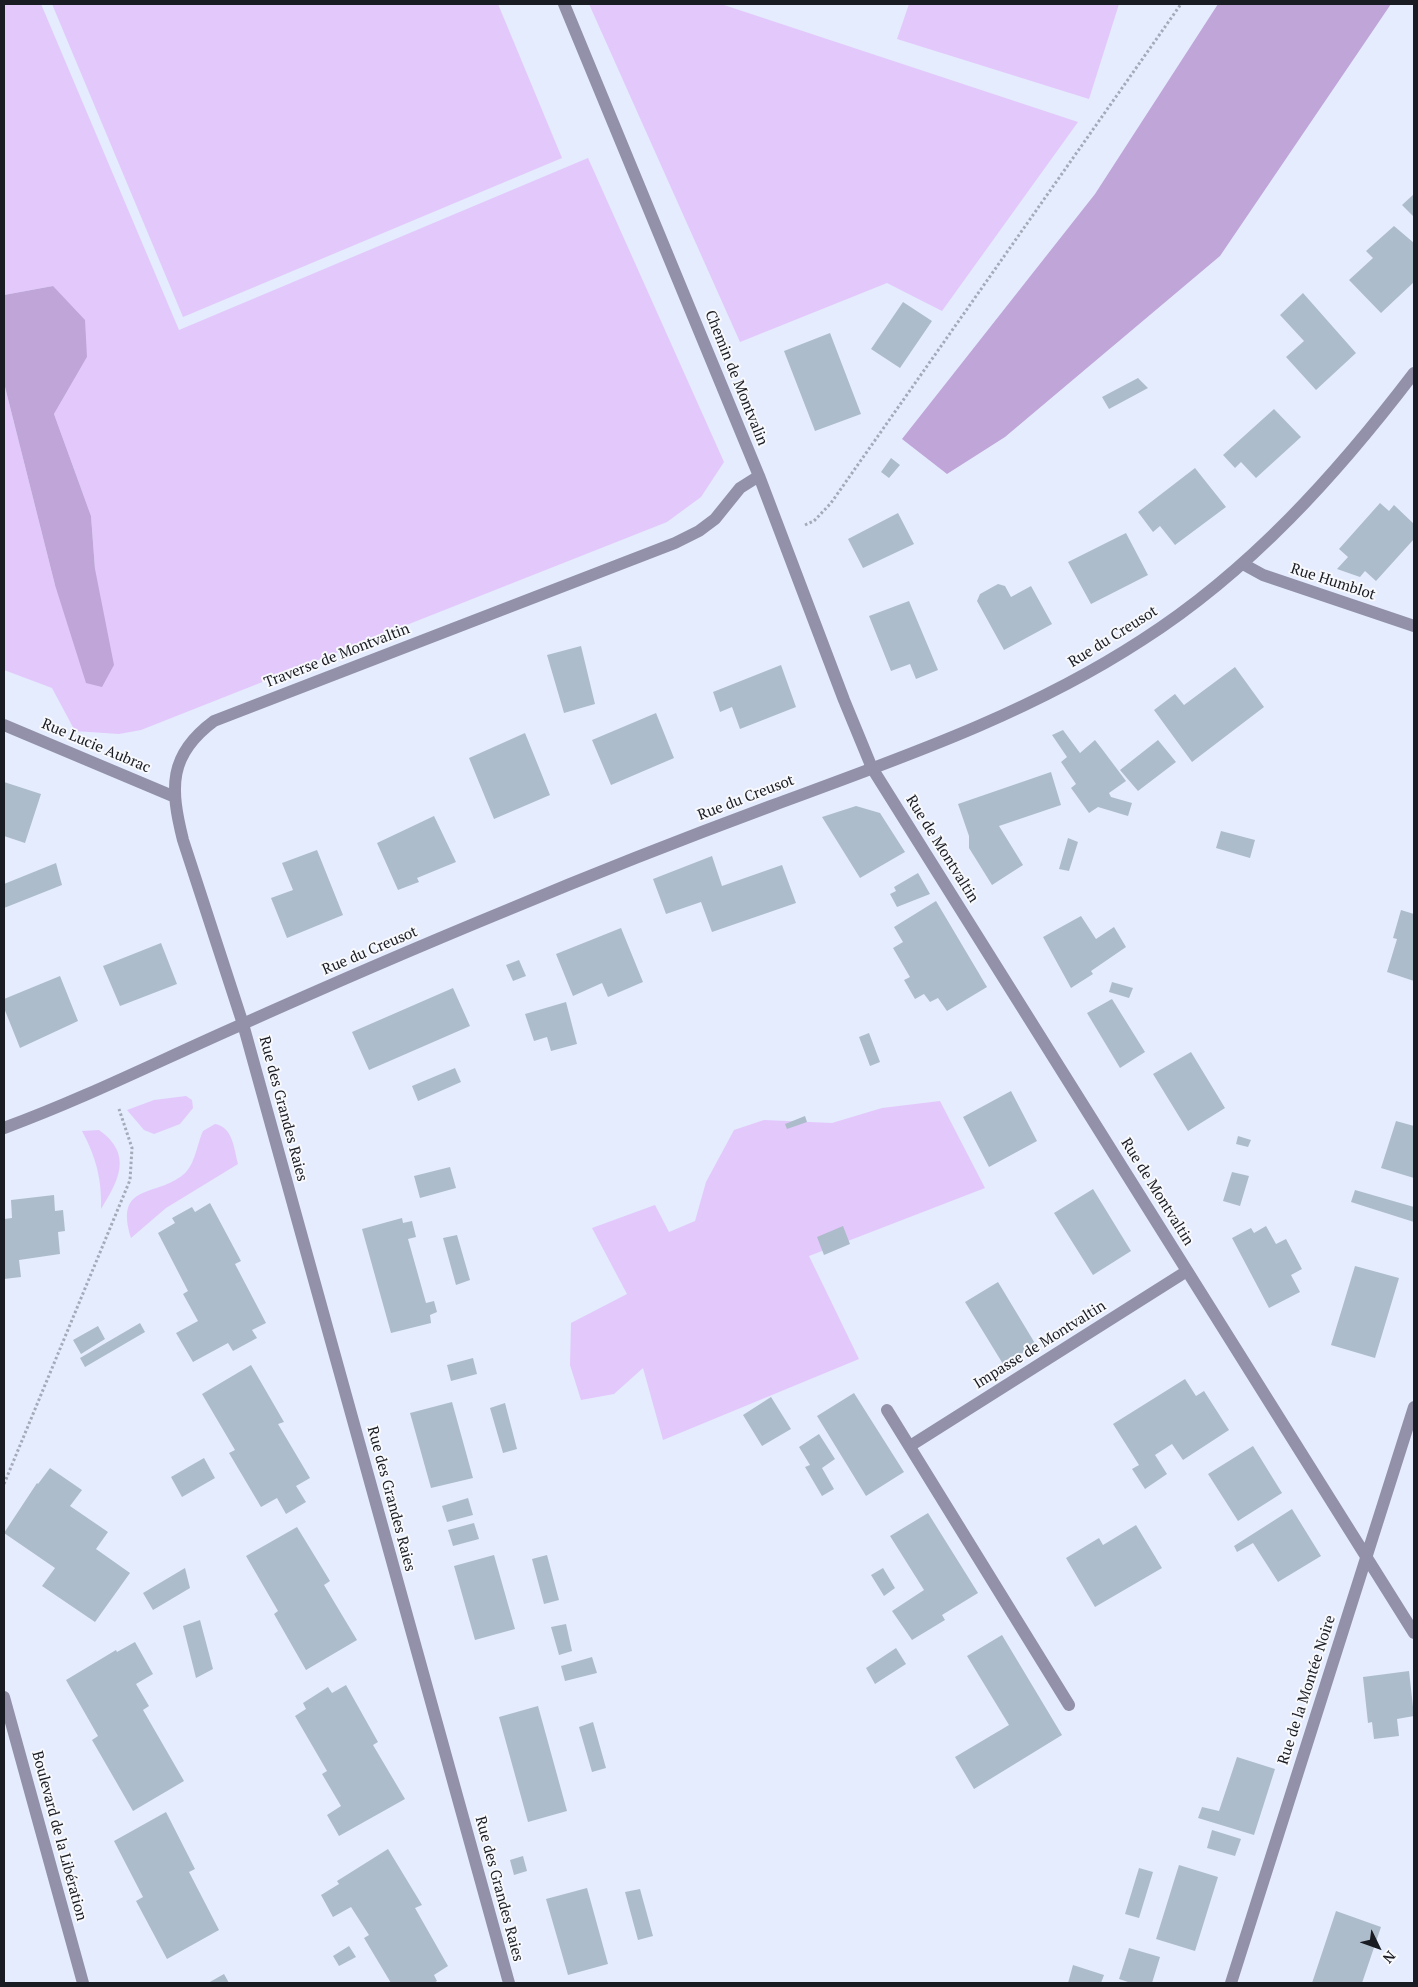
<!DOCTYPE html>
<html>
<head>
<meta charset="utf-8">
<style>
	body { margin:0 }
	#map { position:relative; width:1418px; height:1987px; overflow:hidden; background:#e4ecfe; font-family:"PT Serif",serif }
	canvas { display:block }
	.frame { position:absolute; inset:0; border:5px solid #191c22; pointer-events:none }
	.north { position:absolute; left:1353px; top:1922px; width:50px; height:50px; -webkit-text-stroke:4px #f8f9fd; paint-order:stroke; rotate:132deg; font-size:14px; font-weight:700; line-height:20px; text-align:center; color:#191c22 }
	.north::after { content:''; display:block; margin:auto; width:18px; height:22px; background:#191c22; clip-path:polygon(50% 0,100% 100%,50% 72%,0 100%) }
</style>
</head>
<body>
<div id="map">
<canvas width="1418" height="1987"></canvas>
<div class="frame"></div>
<div class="north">N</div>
</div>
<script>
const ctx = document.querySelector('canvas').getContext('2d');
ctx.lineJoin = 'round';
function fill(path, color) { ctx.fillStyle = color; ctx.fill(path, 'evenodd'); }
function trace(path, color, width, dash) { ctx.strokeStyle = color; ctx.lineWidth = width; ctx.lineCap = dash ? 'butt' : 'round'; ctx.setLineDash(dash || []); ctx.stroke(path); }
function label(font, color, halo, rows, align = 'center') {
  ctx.font = font + ' "PT Serif",serif'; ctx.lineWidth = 4; ctx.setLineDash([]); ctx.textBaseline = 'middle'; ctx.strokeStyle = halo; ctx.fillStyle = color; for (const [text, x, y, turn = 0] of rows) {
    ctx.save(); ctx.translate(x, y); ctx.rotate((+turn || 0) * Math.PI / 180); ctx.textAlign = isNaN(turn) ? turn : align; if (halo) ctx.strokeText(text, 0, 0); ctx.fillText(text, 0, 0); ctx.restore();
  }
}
const green = new Path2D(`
	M4,4H41L179,330L588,158L724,462L701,497L667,522L141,730L119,734L75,731L52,688L4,670V383L55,585L95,569L91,516L54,414L87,357L53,286L4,295Z
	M52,4H498L562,158L183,317Z
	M589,4H721L1078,122L942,311L887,283L740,342Z
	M909,4H1119L1089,99L897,39Z
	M186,1096L192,1100L193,1108L180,1124L154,1134L144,1130L127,1110L154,1100Z
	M940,1101L985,1188L809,1256L859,1359L663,1440L643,1368L614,1394L581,1400L570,1365L571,1323L627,1294L592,1228L655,1205L669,1232L695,1221L706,1182L734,1130L764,1120L832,1123L882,1108Z
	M215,1124C233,1127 234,1149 238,1164L166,1208L131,1238C114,1182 156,1198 184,1174C195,1165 197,1144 203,1131Z
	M99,1130C133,1154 119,1180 101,1209C102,1179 96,1157 82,1131Z`);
const forest = new Path2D(`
	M1218,4H1391L1220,256L1005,437L947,474L902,439L1095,194Z
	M53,286L85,320L87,357L54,414L91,516L95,569L114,665L102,687L86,683L55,585L4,383V295Z`);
const building = new Path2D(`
	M1414,194V217L1402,205Z
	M1394,226L1414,243V282L1381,313L1349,280L1373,258L1366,251Z
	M1303,293L1356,353L1316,390L1286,357L1304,341L1280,315Z
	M903,302L932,321L900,368L871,349Z
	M830,333L861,414L815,431L784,351Z
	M1138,378L1148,388L1109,409L1102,397Z
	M1274,409L1301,437L1256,478L1241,462L1235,468L1223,455Z
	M891,458L900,465L889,478L881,472Z
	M1195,468L1226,507L1175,545L1160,526L1153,532L1138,512Z
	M1380,503L1389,511L1394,505L1414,524V539L1376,581L1365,571L1360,577L1337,569L1348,557L1339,549Z
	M898,513L914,544L863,568L848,539Z
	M1126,533L1148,575L1091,604L1068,562Z
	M998,584L1005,586L1011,597L1031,586L1052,624L1004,650L977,601L980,594Z
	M909,601L938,670L916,679L910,664L891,671L869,616Z
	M581,646L595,704L564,713L547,655Z
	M781,665L796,707L740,729L732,707L720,712L713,692Z
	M1235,667L1264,707L1192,762L1154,710L1175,694L1184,705Z
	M656,713L674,758L611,785L592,740Z
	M1063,730L1080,753L1095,740L1102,749L1126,781L1109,793L1111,797L1132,803L1128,816L1098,807L1089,813L1071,788L1076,784L1061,762L1067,757L1052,735Z
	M525,733L550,795L494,819L469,758Z
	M1158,740L1176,762L1138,791L1120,770Z
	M1051,772L1061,805L999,826L1023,865L992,885L969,848V836L958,804Z
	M4,782L41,794L25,843L4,836Z
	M856,806L880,813L905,852L860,878L822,817Z
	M434,816L456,862L417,878L419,882L398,890L377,843Z
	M1221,831L1255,840L1250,858L1216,848Z
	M1068,838L1078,842L1069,871L1059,869Z
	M317,850L343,915L287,938L271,898L293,890L282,863Z
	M712,856L722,886L782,865L796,903L712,932L701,902L666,914L653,879Z
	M56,863L62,885L4,908V884Z
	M918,873L930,894L897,907L890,894L896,891L894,887Z
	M936,901L987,987L947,1011L938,998L930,1002L924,994L915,999L904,980L910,977L893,948L903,942L894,927Z
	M1401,910L1414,914V981L1387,972L1397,939L1393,938Z
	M1081,916L1096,939L1114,927L1126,947L1091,971L1093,974L1071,988L1043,937Z
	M621,928L643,982L608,997L602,983L573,996L556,954Z
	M161,943L177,984L120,1006L103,966Z
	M519,960L526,976L513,981L506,965Z
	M60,976L78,1021L20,1048L4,1008V999Z
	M1112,982L1133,988L1129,998L1109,992Z
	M453,988L470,1026L369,1070L352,1032Z
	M1112,999L1145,1052L1120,1068L1087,1013Z
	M566,1002L577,1044L551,1051L547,1037L534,1041L525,1014Z
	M869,1033L880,1062L870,1066L859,1037Z
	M1191,1052L1225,1108L1188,1131L1153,1074Z
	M455,1068L461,1082L418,1101L412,1086Z
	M1011,1091L1037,1141L989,1167L963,1117Z
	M805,1116L807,1122L787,1129L785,1124Z
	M1396,1121L1414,1126V1178L1381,1168Z
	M1238,1136L1251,1140L1248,1147L1236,1144Z
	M450,1167L456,1188L420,1198L414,1176Z
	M1232,1172L1249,1176L1240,1206L1223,1201Z
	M1093,1189L1131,1251L1093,1275L1054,1213Z
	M1355,1190L1414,1207V1222L1351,1202Z
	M54,1195L55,1211L63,1210L65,1231L58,1232L60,1254L19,1260L21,1277L4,1279V1219L12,1218L11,1200Z
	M210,1203L241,1261L235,1264L266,1323L252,1330L257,1338L233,1351L228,1343L193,1362L176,1333L198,1321L183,1294L188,1291L158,1233L175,1223L172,1218L192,1207L195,1212Z
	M402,1218L403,1223L412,1221L416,1237L408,1239L426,1303L434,1301L437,1312L430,1315L431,1323L391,1333L362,1229Z
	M843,1226L850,1244L824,1255L817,1237Z
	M1266,1226L1276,1244L1286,1239L1302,1269L1291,1275L1300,1292L1269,1308L1232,1238L1251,1228L1254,1233Z
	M457,1235L470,1280L456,1285L443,1238Z
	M1355,1266L1399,1278L1375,1358L1331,1345Z
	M998,1282L1036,1345L1003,1364L965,1302Z
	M140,1323L145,1332L85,1367L80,1358Z
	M98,1326L105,1339L81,1354L73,1340Z
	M473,1358L477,1374L451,1381L447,1365Z
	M251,1365L284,1422L278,1424L310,1478L296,1486L306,1502L286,1514L277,1498L261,1507L229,1453L235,1450L202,1394Z
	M1185,1379L1196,1396L1204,1391L1229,1430L1183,1460L1172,1444L1155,1455L1167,1474L1145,1489L1132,1469L1139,1465L1113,1424Z
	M854,1393L904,1472L866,1496L817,1416Z
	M771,1397L791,1429L762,1446L743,1415Z
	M452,1402L473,1478L431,1488L410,1413Z
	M505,1403L517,1449L503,1453L490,1408Z
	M819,1434L835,1459L822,1468L834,1489L822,1496L805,1467L810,1465L799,1447Z
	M1253,1446L1282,1493L1238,1521L1208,1474Z
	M204,1458L215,1478L182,1497L171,1477Z
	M50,1468L82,1490L70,1506L108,1532L96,1549L130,1573L95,1622L42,1586L55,1568L4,1533L37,1483L38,1484Z
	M468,1498L473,1515L447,1522L442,1506Z
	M1292,1509L1321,1556L1278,1582L1253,1543L1237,1552L1234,1546Z
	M928,1513L978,1593L942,1615L945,1620L912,1640L892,1611L924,1590L890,1536Z
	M474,1523L479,1539L453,1546L448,1530Z
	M1136,1525L1162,1568L1095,1607L1066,1558L1099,1538L1103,1545Z
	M297,1527L330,1581L324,1585L357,1640L306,1670L274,1614L278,1611L246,1556Z
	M494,1555L515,1629L475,1640L454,1566Z
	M547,1555L559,1600L544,1604L532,1559Z
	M185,1568L190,1588L153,1610L143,1593Z
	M883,1568L895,1588L884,1596L871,1575Z
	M200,1620L213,1669L196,1678L183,1626Z
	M566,1624L572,1651L559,1655L551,1627Z
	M1002,1635L1062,1735L974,1789L955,1757L1009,1725L967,1656Z
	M135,1642L153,1674L136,1684L149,1706L143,1710L184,1781L133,1811L92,1740L98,1736L66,1680L116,1650L117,1652Z
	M896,1648L906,1664L875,1684L866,1668Z
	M592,1657L597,1673L565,1681L561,1666Z
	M1409,1671L1414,1716L1397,1719L1399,1736L1374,1739L1372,1722L1368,1723L1363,1677Z
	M346,1685L378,1742L373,1745L405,1799L339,1836L327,1815L341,1806L322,1774L327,1771L295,1716L306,1709L303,1703L328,1687L332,1693Z
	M538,1706L567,1811L528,1822L499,1717Z
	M593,1722L606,1768L592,1772L579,1727Z
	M1237,1757L1275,1769L1254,1835L1198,1818L1202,1807L1219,1811Z
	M166,1812L195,1869L189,1872L219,1930L167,1959L136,1901L143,1897L114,1841Z
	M1212,1830L1241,1839L1235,1856L1207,1848Z
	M388,1849L422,1905L415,1908L448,1966L434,1975L437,1981L434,1983H391L364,1938L369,1935L351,1907L333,1917L321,1895L339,1884L337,1881Z
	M523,1856L527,1871L514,1875L510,1860Z
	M1179,1865L1218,1877L1195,1951L1156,1939Z
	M1139,1868L1153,1872L1139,1918L1125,1914Z
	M587,1888L608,1964L568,1975L546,1899Z
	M640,1889L653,1936L638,1940L625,1892Z
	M1336,1911L1381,1927L1362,1983H1312Z
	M349,1946L356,1957L339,1966L333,1956Z
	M1129,1948L1160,1957L1152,1983H1131L1119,1979Z
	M1073,1965L1104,1975L1101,1983H1068Z
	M224,1974L229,1983H208Z`);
const path = new Path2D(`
	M805,525L814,521L831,503L1181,4
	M4,1484L130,1180L132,1148L119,1109`);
const minor = new Path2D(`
	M564,4L759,476L844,700L872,768L1414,1633
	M1243,564L1263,575L1414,626
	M4,725L175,797
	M887,1410L1069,1705
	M910,1446L1187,1271
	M4,1697L83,1983
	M509,1983L243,1024L183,840C170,788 168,755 214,721L675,543L699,531L715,519L740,488L759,476
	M1231,1983L1414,1407`);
const tertiary = new Path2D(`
	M4,1128C83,1099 159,1061 236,1027C325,987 415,948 505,911C593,874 682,839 771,806C898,759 1027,715 1142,640C1250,571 1337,474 1414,373`);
const streetNames = [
	["Chemin de Montvalin",736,378,68],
	["Rue Humblot",1333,582,18],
	["Rue du Creusot",1113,637,-32],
	["Traverse de Montvaltin",337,656,-21],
	["Rue Lucie Aubrac",96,746,23],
	["Rue du Creusot",746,798,-21],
	["Rue de Montvaltin",942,849,58],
	["Rue du Creusot",370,951,-23],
	["Rue des Grandes Raies",283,1109,75],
	["Rue de Montvaltin",1157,1192,58],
	["Impasse de Montvaltin",1040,1345,-32],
	["Rue des Grandes Raies",391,1499,75],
	["Rue de la Montée Noire",1307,1690,-72],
	["Boulevard de la Libération",59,1836,75],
	["Rue des Grandes Raies",499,1889,75]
];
fill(green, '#e3c8fc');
fill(forest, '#c0a5d9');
fill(building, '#adbcca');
trace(path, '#a4aab8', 3, [2.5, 2.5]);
trace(minor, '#9291a9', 12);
trace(tertiary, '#9291a9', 12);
label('15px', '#191c22', '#f8f9fd', streetNames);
</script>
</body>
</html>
